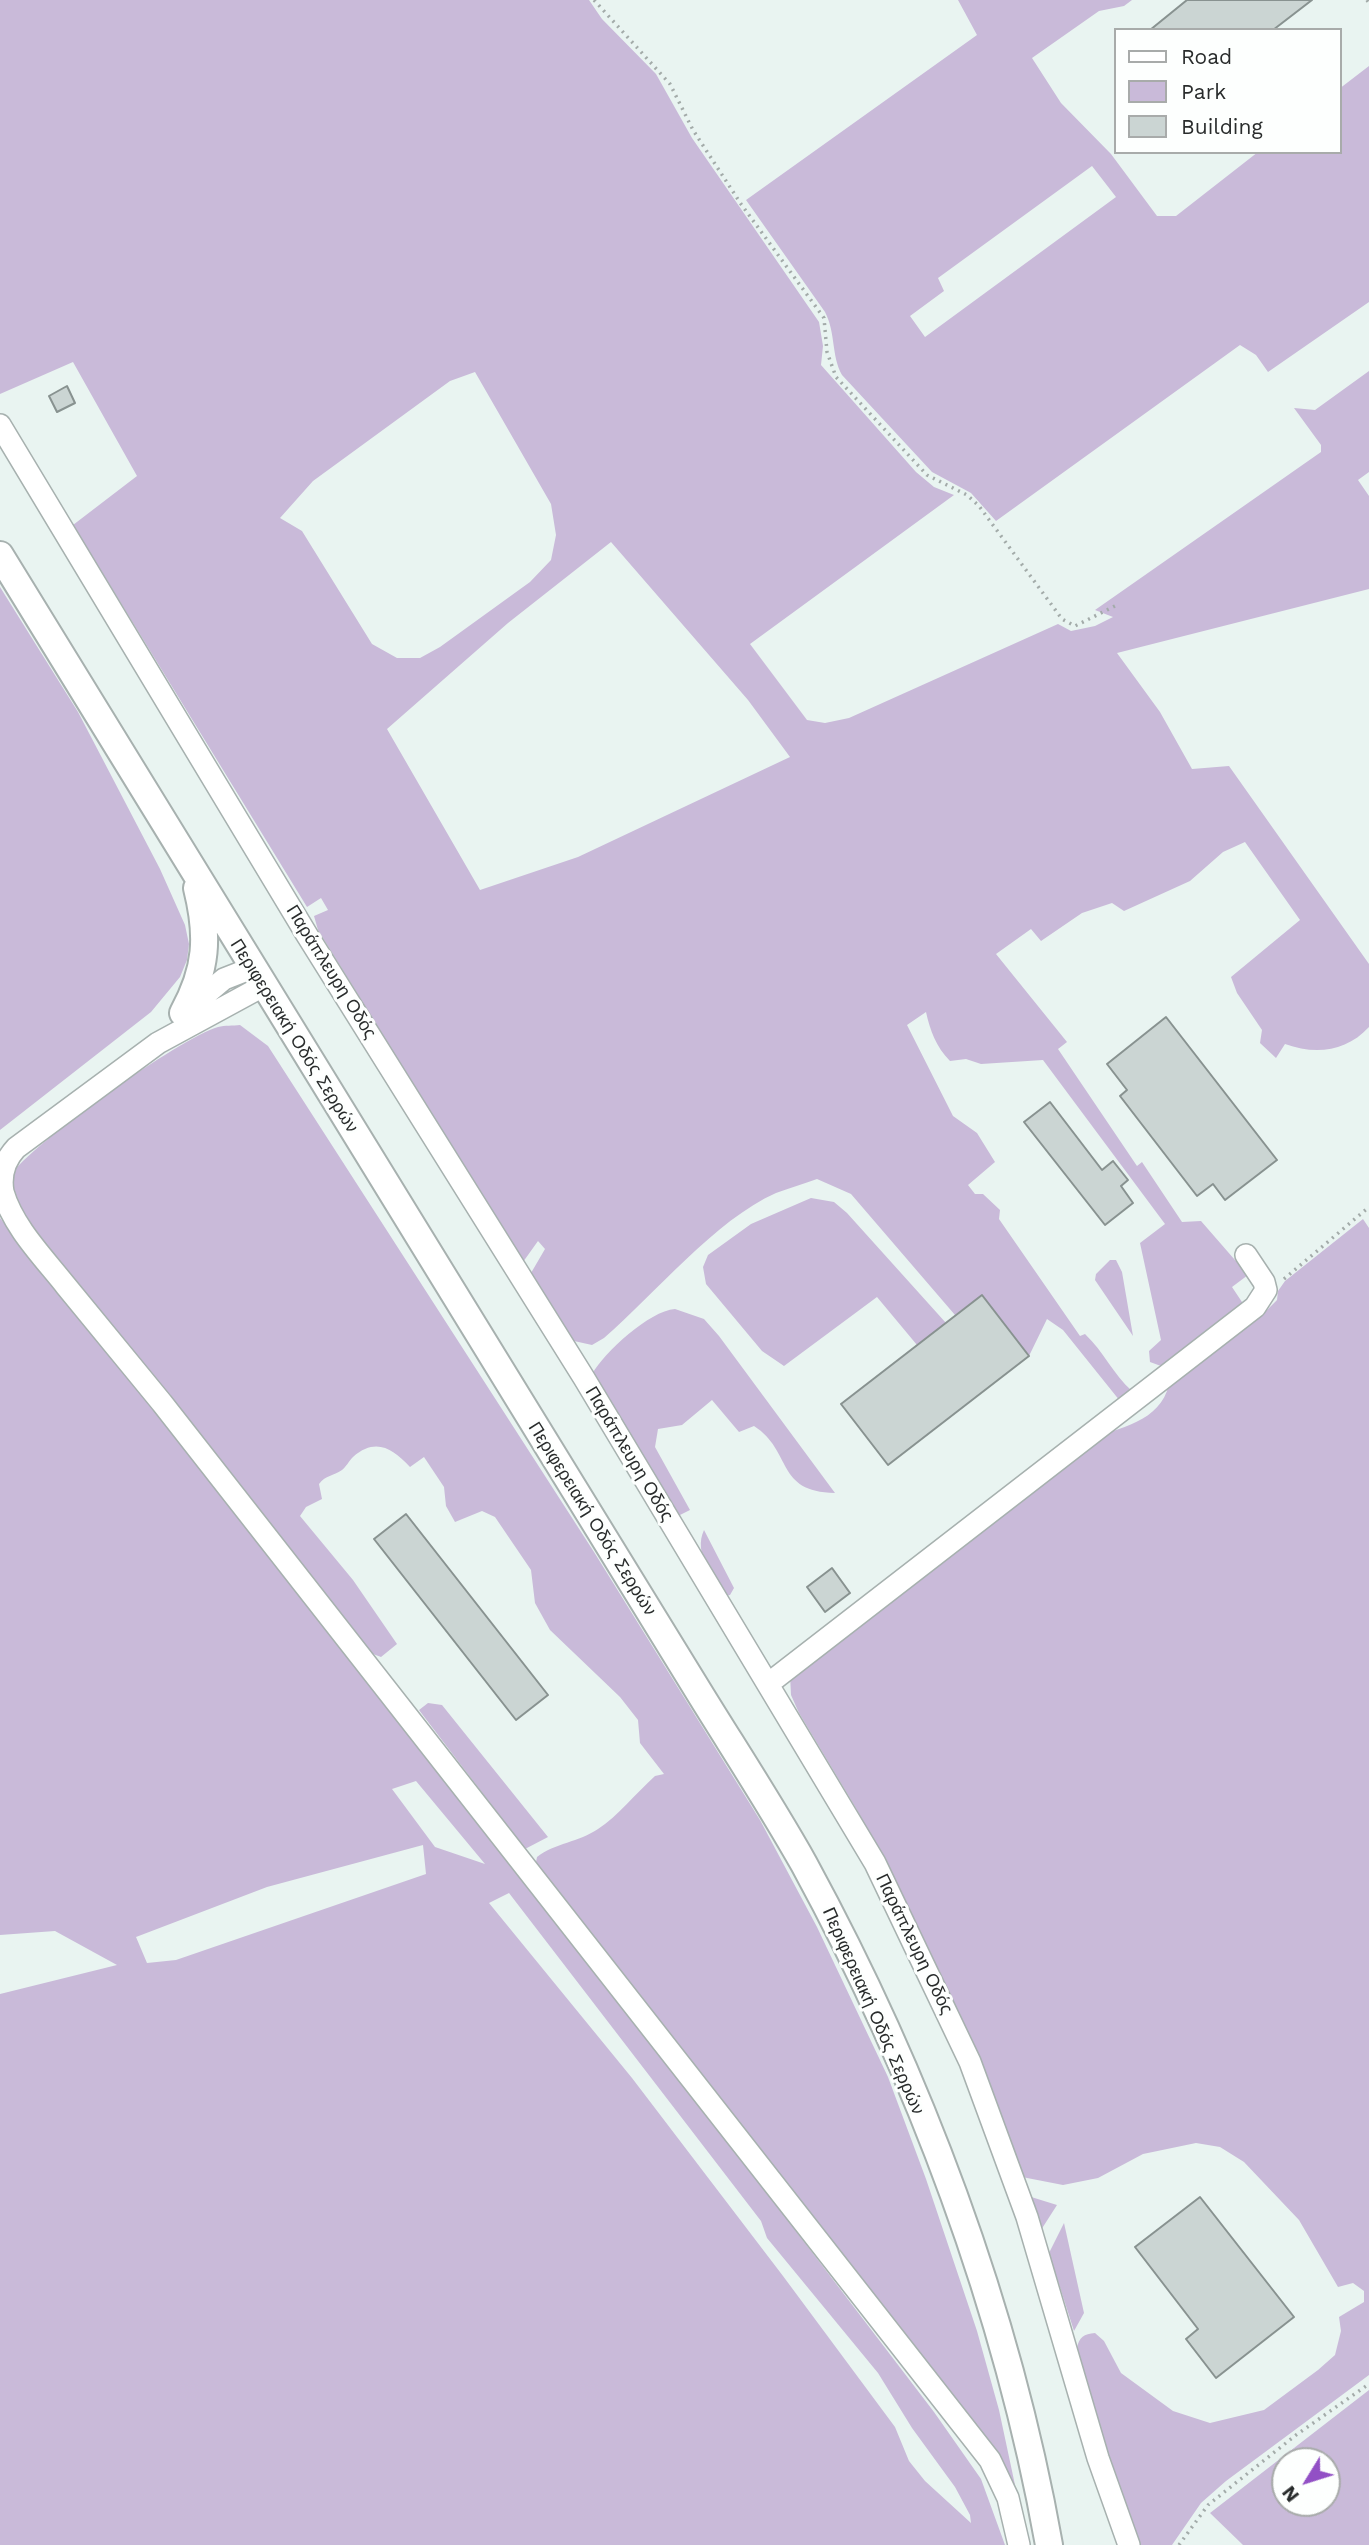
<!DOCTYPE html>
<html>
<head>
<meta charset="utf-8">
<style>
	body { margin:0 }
	#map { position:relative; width:1369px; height:2545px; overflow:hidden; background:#e9f4f1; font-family:"Work Sans",sans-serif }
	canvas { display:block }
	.legend { position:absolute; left:1114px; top:28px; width:228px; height:126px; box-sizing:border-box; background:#fdfffe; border:2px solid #a8abaa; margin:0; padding:9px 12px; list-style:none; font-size:21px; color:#292c2c }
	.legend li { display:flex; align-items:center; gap:14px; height:35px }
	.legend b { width:35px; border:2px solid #a8abaa }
	.north { position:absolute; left:1271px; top:2447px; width:70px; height:70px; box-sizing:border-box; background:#fdfffe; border:2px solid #a8abaa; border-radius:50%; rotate:232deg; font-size:19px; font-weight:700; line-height:28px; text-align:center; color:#292c2c }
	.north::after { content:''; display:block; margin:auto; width:24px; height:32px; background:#9250c5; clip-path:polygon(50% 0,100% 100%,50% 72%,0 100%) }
</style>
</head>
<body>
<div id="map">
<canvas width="1369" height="2545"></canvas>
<ul class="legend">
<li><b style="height:9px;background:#fff"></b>Road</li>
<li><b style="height:19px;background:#c9bad9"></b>Park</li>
<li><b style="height:19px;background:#cbd5d3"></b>Building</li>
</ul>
<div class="north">N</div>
</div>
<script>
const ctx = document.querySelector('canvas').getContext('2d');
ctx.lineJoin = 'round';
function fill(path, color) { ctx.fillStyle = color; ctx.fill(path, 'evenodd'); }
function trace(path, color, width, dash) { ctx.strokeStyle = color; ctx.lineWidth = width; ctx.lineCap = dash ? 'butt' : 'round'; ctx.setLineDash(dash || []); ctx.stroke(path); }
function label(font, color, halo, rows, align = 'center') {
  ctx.font = font + ' "Work Sans",sans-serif'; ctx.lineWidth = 6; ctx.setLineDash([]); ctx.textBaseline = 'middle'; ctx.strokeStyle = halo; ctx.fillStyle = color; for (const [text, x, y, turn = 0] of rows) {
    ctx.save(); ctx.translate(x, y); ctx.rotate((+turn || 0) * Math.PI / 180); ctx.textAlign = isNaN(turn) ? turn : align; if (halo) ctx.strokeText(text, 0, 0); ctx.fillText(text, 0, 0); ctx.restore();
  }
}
const green = new Path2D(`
	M0,0H589L602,19L656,74L692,138L819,322L823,346L821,365L916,472L934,487L954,495L750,644L807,720L825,723L849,718L1058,624L1071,631L1095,626L1113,617L1095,610L1321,452V445L1294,408L1315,410L1369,371V472L1358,480L1369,496V589L1117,653L1160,712L1192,769L1229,766L1369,964V1027C1346,1052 1315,1055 1285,1044L1276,1058L1260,1043L1262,1030L1237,993L1231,977L1300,920L1245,842L1223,852L1190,881L1124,911L1112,903L1082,913L1041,941L1031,929L996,954L1067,1042L1058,1049L1137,1166L1142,1162L1182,1222L1201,1221L1248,1275L1232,1287L1244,1305L1201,1340L1161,1366L1150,1362L1149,1351L1161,1340L1140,1243L1165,1224L1043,1060L981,1064L966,1059L950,1061C936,1047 930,1030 926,1012L907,1025L953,1116L977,1133L995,1162L968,1185L975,1194H983L1000,1210L999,1219L1080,1336L1085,1334C1104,1352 1113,1374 1132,1391L1120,1401L1063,1330L1047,1319L1029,1356L982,1295L955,1315L851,1194L817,1179C804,1184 789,1188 776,1193C715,1220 655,1294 604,1338L592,1345L574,1341L531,1273L545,1249L538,1241L523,1262L318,930L314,916L328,910L321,898L307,907L73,525L137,476L73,362L0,394ZM475,372L551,504L556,535L551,560L530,582L440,647L420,658H397L372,644L302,531L280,518L313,481L450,381ZM611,542L748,700L790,757L578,857L480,890L387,729L508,623Z
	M958,0H1132L1124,6L1099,11L1032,58L1061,103L1111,154L1157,216H1176L1258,152H1339V89L1369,66V302L1268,372L1256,355L1240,345L996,521L971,493L932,472L842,375C831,355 836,333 825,312L746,200L977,35ZM1092,166L1116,197L925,337L910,316L944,291L938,278Z
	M0,587L78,712L160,869L185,925L189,944L187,960L180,977L151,1012L0,1130Z
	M240,1025L268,1046L594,1552L760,1820L817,1927L888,2077L926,2179L977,2331L999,2410L1015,2485L660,2028L572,1909L535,1867L537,1857C555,1843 579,1842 598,1829C618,1816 636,1793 655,1776L664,1774L640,1743L638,1720L620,1697L550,1630L535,1603L531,1570L495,1517L482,1511L455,1522L446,1506L444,1487L424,1457L410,1467C393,1449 376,1437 353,1457C349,1461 346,1467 342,1470C333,1476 326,1475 319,1484L322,1499L306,1507L300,1516L353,1580L397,1644L381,1657L373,1654L18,1211L10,1176C31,1144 181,1037 218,1027C225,1025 233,1026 240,1025Z
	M811,1198L834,1202L847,1213L946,1323L917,1345L877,1297L784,1366L762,1351L706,1284L703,1267L708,1255L751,1224Z
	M0,1218L518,1867L934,2412L981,2479L1005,2545H0V1994L117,1965L55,1931L0,1935ZM416,1781L485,1864L435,1847L392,1789ZM423,1845L426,1874L176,1960L147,1963L136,1937L267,1887ZM509,1893L761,2221L767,2238L878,2373L912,2428L955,2487L970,2515L971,2523L925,2481L909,2461L895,2427L783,2276L632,2078L489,1903Z
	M1363,1219L1369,1228V2375L1226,2481L1201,2503L1172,2545H1139L1094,2416L1077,2348C1079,2337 1084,2334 1095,2333L1104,2341L1121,2373L1173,2411L1210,2423L1264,2410L1318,2370L1335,2355L1341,2331L1339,2317L1364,2302V2291L1353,2283L1338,2287L1299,2220L1244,2162L1220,2147L1196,2143L1143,2154L1098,2178L1063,2185L1022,2177L895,1884L857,1810L799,1713L791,1695L790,1675L1093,1438C1126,1426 1166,1419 1170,1377L1266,1311L1277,1300L1278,1291L1285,1281Z
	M1110,1260H1116L1122,1272L1133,1336L1095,1280L1096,1274Z
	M675,1309L704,1319L719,1336L835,1493C775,1492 793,1451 754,1426L739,1432L712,1400L682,1425L658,1429L655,1447L690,1510L678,1516L592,1374C605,1352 649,1311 675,1309Z
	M704,1530L734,1588L730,1595L725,1596C713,1575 693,1554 704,1530Z
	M428,1703L442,1705L548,1837L525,1849L419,1710Z
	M1028,2196L1057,2205L1041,2230Z
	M1064,2223L1084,2313L1074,2331L1049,2253Z
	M1369,2390V2545H1243L1210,2513ZM1327,2461V2503H1285V2461Z`);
const building = new Path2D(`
	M1187,0H1312L1273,30H1150Z
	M67,386L75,403L57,412L49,396Z
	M1166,1017L1277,1160L1225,1200L1213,1184L1197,1196L1120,1096L1127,1090L1107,1064Z
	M1050,1102L1102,1170L1113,1161L1128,1180L1121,1186L1133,1203L1105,1225L1024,1122Z
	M982,1295L1029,1356L888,1465L841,1404Z
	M406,1514L548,1695L516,1720L374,1539Z
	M832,1568L850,1593L825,1612L807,1587Z
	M1200,2197L1294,2317L1216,2378L1186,2339L1198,2329L1135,2247Z`);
const path = new Path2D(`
	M594,0L670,84L693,130L741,204L824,318L827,352L836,377L927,475L967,495L979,506L1062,619L1075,626L1119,604
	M1367,0L1369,3
	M1284,1279L1369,1207
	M1179,2545L1208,2505L1296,2435L1369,2384`);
const minor = new Path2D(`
	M0,425L307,935L584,1378L875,1863L970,2062L1027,2217L1098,2458L1129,2545
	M263,986L158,1043L16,1148C4,1161 0,1175 3,1192C13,1227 44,1258 66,1286C98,1325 130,1364 162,1403L990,2460L1008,2498L1019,2545
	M187,1010L224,979L252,968
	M768,1684L1255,1307L1266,1290L1264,1282L1246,1255`);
const major = new Path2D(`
	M0,555L702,1697C736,1752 772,1807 804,1864C919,2075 1007,2309 1049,2545
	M183,1013C207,970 209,936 197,888`);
const streetNames = [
	["Παράπλευρη Οδός",331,972,58],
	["Περιφερειακή Οδός Σερρών",294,1036,58],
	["Παράπλευρη Οδός",629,1454,59],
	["Περιφερειακή Οδός Σερρών",592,1519,58],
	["Παράπλευρη Οδός",914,1944,64],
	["Περιφερειακή Οδός Σερρών",873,2011,66]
];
fill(green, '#c9bad9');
fill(building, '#cbd5d3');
trace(building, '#889290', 2);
trace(minor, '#a7b1af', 24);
trace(major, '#a7b1af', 30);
trace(path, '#a3aba9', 3.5, [2, 5]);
trace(minor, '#fff', 21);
trace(major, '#fff', 26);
label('18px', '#292c2c', '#fdfffe', streetNames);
</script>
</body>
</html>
